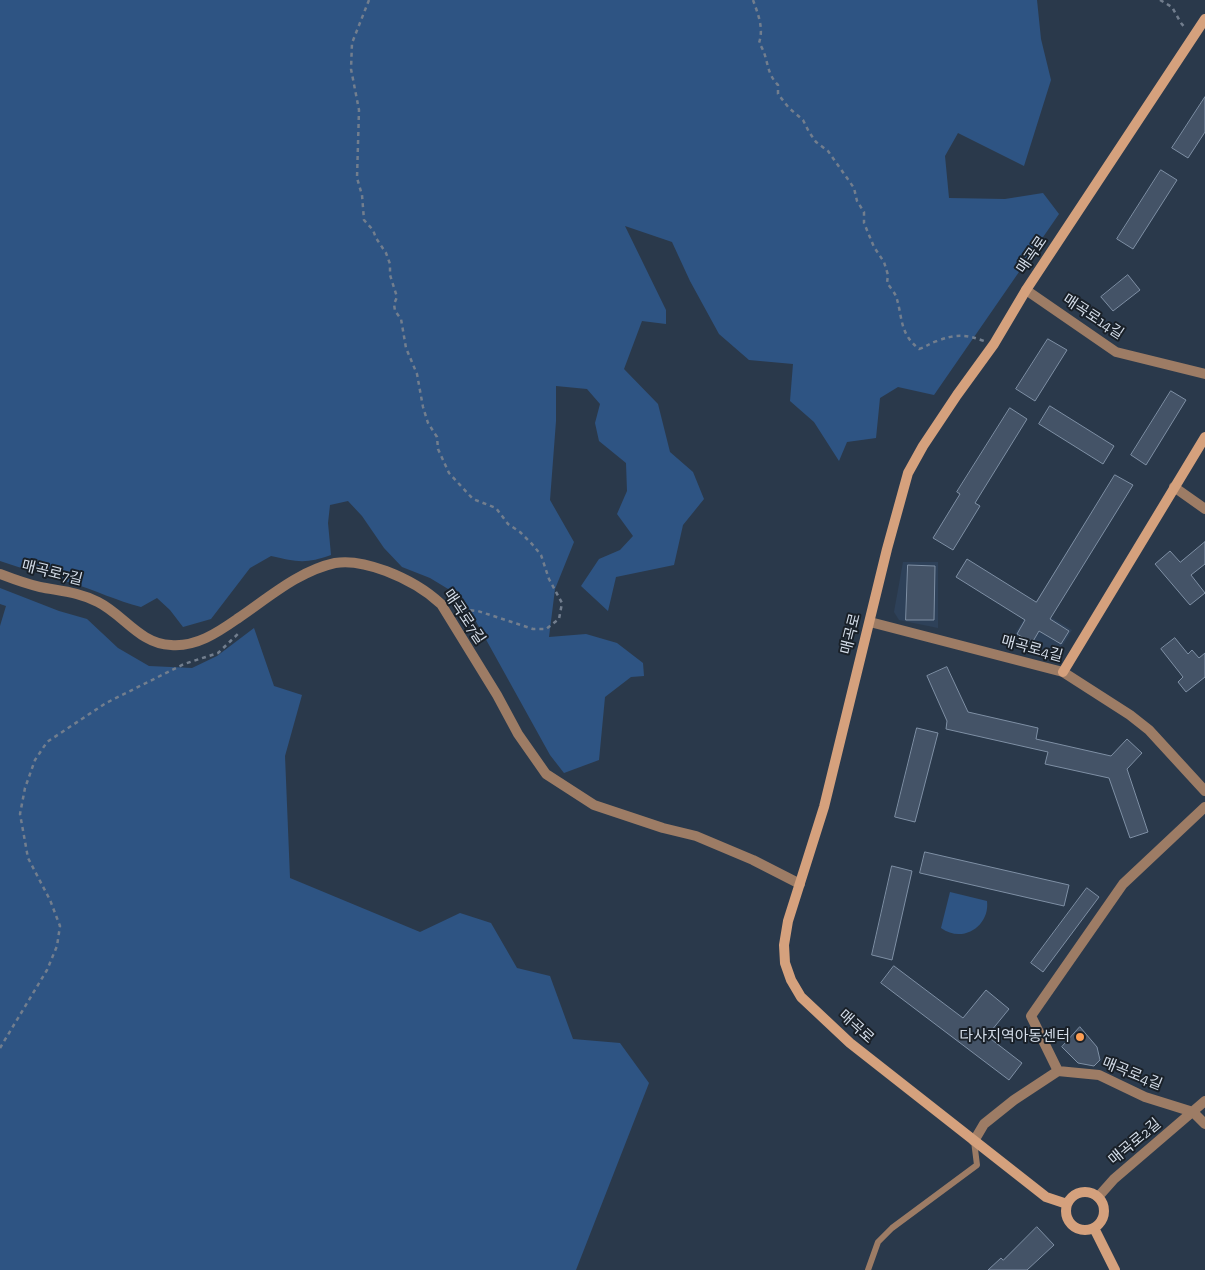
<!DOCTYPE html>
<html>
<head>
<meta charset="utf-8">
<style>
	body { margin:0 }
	canvas { display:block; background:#2a394b }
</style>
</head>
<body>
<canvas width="1205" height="1270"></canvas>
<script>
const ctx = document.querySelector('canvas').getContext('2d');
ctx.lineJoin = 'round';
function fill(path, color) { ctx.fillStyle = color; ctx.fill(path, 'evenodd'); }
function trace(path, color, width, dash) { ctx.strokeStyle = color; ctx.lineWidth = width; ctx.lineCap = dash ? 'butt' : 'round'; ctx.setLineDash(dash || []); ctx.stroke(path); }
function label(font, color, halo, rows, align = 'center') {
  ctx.font = font + ' "Zilla Slab","Noto Sans KR",serif'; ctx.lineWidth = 4; ctx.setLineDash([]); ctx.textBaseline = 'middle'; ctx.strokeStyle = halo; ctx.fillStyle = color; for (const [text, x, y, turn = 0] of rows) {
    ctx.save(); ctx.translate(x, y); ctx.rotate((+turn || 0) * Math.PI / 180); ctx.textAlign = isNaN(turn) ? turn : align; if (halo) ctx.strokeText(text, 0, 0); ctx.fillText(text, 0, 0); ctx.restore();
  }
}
const built = new Path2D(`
	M903,562H938V628L899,620L894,612Z
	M1032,606L1072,630L1057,655L1009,644Z`);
const green = new Path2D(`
	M0,0H1037L1041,39L1051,80L1024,166L958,133L945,156L949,198L1005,199L1043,193L1059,214L934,395L898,387L880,398L876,438L847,442L839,461L814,422L790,401L793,364L749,360L719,334L690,281L672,242L625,226L666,310V324L642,321L624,369L658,404L670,452L693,472L704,499L683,525L674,565L616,577L608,611L581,586L599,559L620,550L633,536L617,514L627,491L626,463L599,441L595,423L600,404L587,389L556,386V421L550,500L574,542L555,589L549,637L586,634L617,643L643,663L644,676L631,677L605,697L599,760L564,773L550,755L463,598L430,578L402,567L384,548L362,516L348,501L330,505L328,523L331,555C306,564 297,562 271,556L250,568L211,619L183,627L170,610L157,598L141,607C117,601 95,590 71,583C47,575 23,569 0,561Z
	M0,588L59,611L87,619L118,648L149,666L192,668L217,656L254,628L274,686L302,695L285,756L290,878L420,932L460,913L491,923L517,968L550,976L573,1039L620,1043L649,1083L576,1270H0V626L6,606L0,604Z
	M950,892L987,901C990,926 963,944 941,928Z`);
const building = new Path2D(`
	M1205,97V132L1188,158L1172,148Z
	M1161,170L1177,180L1133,249L1117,239Z
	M1128,275L1140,290L1113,311L1101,297Z
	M1048,339L1067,350L1035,401L1016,389Z
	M1171,391L1186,400L1146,465L1131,455Z
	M1050,406L1114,446L1103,464L1039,424Z
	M1010,408L1027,419L975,503L980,506L953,550L933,538L960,494L957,492Z
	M1115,475L1133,485L1050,619L1069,631L1061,644L1039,631L1032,643L1017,634L1025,620L956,577L967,559L1036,602Z
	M1205,542V564L1191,575L1205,593L1190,605L1155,564L1170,551L1180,562Z
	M908,565L935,566L934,620H906Z
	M1175,638L1188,654L1192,650L1199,658L1205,653V677L1186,692L1178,682L1183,677L1161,649Z
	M947,667L968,712L1038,728L1036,739L1111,756L1127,739L1142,753L1127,769L1148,832L1130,838L1109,778L1045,764L1048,752L946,729L947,721L927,676Z
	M917,728L938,733L915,822L895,817Z
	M925,852L1069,885L1064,906L920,873Z
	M892,866L912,871L892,960L872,955Z
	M1087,888L1099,897L1043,972L1031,963Z
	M894,966L963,1018L986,990L1009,1009L987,1036L1022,1063L1009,1080L881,983Z
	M1080,1027L1097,1047L1100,1060L1094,1066L1078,1063L1062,1047Z
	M1037,1227L1054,1245L1027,1270H988L1001,1258L1003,1260Z`);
const path = new Path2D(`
	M369,0L352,43L351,69L359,110L357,178L362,195L364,220L373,230L376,238L386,253L390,264V275L397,297L394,304L395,311L401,319L406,348L417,374L423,407L428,423L437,437L438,449L449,473L473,499L496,508L508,524L520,532L532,544L541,555L549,579L562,603L559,619L546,629H533L478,611L457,609
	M753,0C758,14 764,28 759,43C769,57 765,72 778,85V94L789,108L803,120L809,132L816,142L828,151L854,188L857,201L864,212V223L874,247L884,262L888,275L887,283C890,287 894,292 896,296C903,318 899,333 919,349C926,347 930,343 937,341C955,334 965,334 984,341
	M1160,0L1172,7L1181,23L1186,29
	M0,1048L47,970L57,946L60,926L50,900L28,858L20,814L25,788L35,760L47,742L106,703L184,664L218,653L240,632`);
const lane = new Path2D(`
	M868,1270L878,1242L892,1228L977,1165L974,1141`);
const street = new Path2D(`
	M1026,290L1116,352L1205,374
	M1174,487L1205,509
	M0,574C13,579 26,584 40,587C60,591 79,592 98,602C124,615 140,644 171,645C196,647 217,633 237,619C267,599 298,571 335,563C352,560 370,565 386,571C407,579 424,588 441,604L497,695L518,734L546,774L594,805L663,828L696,836L753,860L800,884
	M870,622L1063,672L1130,715L1149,730L1205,791
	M1058,1071L1099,1075L1145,1097L1193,1112L1205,1124
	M974,1141L984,1124L1014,1100L1058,1071L1031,1016L1123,884L1205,807
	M1098,1197L1114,1179L1205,1101`);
const secondary = new Path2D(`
	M1063,672L1205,437
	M1066 1211a19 19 0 1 1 38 0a19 19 0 1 1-38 0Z
	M1067,1204L1046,1197L850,1043L801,997L791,980L785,963L784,945L788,921L824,807L887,549L908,473L923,446L957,395L994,344L1026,290L1205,19
	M1094,1228L1115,1270`);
const markers = [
	[1080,1037,5,"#fc9d53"]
];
const streetNames = [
	["매곡로",1032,255,-56],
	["매곡로14길",1093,317,33],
	["매곡로7길",52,573,14],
	["매곡로7길",464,617,56],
	["매곡로",851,634,-76],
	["매곡로4길",1032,649,15],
	["매곡로",856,1027,42],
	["매곡로4길",1132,1074,22],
	["매곡로2길",1135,1142,-40]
];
const poiNames = [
	["다사지역아동센터",1070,1037]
];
fill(built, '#2e4159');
fill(green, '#2e5483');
fill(building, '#445367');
trace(building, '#7e8fa4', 1);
trace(path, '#727e8e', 2.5, [4, 4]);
trace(lane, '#9d7c65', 6);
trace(street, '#9d7c65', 10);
trace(secondary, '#d5a17d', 10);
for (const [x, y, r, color] of markers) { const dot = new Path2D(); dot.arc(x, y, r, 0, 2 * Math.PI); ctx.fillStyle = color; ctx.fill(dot); trace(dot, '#192028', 2); }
label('15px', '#d3dce8', '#192028', streetNames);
label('15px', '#d3dce8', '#192028', poiNames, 'right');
</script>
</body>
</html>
